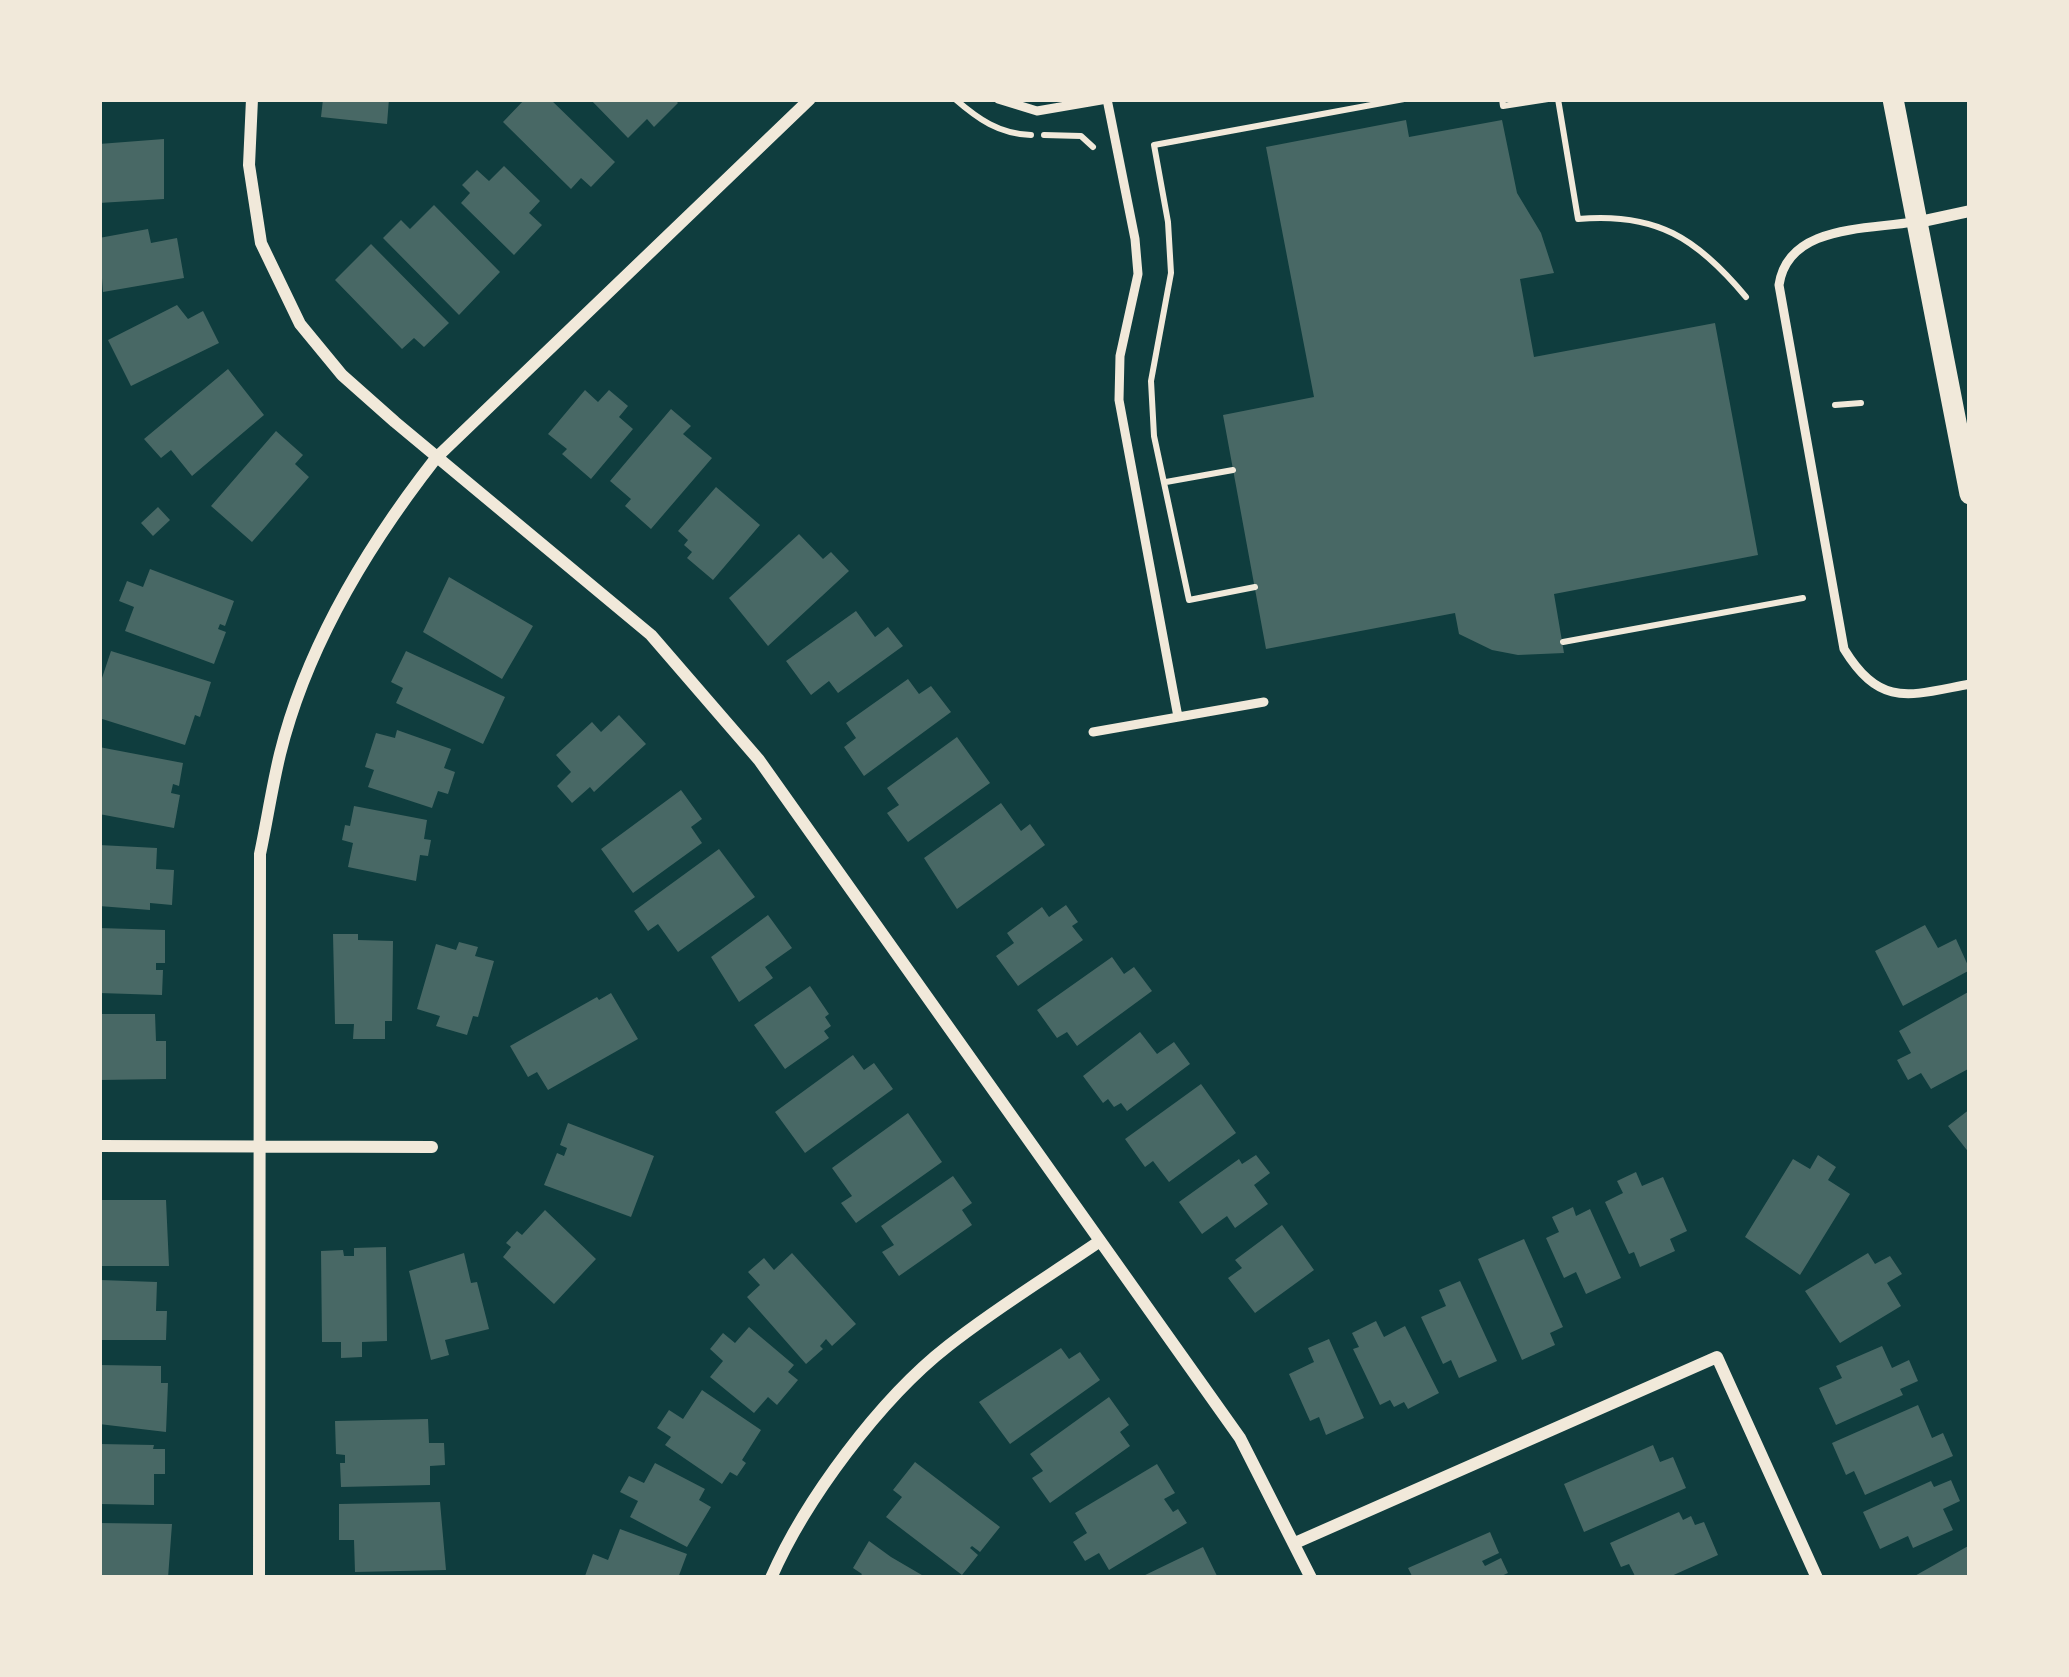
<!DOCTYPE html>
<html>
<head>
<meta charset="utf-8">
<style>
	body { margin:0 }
	#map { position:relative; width:2069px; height:1677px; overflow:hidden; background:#0f3d3e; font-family:Raleway,sans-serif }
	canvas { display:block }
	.frame { position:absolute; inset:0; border:102px solid #f1e9da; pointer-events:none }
</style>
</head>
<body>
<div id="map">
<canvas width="2069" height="1677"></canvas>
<div class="frame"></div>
</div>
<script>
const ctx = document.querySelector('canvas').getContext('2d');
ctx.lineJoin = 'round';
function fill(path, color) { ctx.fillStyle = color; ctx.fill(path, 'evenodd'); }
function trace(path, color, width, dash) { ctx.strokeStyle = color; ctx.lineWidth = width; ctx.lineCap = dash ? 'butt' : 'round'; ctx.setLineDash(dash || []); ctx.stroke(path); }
const building = new Path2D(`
	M323,99H389L387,124L321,117Z
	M525,99H550L615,162L591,187L581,178L571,189L503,122Z
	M590,99H674L678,103L654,127L647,119L628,138Z
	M1406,120L1409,137L1502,120L1517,193L1541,233L1554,273L1520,279L1534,357L1715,323L1758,555L1554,594L1564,653L1518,655L1492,650L1459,634L1455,613L1266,649L1223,415L1314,397L1266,147Z
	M164,139V199L99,203V144Z
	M504,166L540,201L529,213L542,225L514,255L461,203L470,193L462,185L477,170L489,181Z
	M434,205L500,272L459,315L383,238L401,220L410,229Z
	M148,229L151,243L177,238L184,278L103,292L99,238Z
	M371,244L449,323L424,347L414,338L402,349L335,280Z
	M177,305L188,319L203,311L219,343L131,386L108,340Z
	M228,369L264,415L192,476L171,450L161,458L144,439Z
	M585,390L598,402L609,390L628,406L619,417L633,429L591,479L562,454L567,449L548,434Z
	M671,409L691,426L683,434L712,458L651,529L625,506L631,499L610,481Z
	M276,431L303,455L295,464L309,477L252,542L211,506Z
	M716,487L760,525L713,580L687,558L692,552L684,545L688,540L678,531Z
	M158,507L170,520L153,536L141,523Z
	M799,534L823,559L831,552L849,571L768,646L729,598Z
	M150,569L234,601L225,626L220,624L218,629L226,632L214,664L125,631L134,607L119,601L127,581L143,587Z
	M449,577L533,626L502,679L423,632Z
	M856,611L875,637L888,627L903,646L838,693L829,681L811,695L786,661Z
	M111,651L211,682L200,717L195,715L185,745L99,718V687Z
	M406,651L505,697L483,744L396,703L403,688L391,682Z
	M908,679L919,694L931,686L951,712L864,776L844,747L856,738L846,723Z
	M619,715L646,744L594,792L590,787L572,803L557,786L571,772L556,755L592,722L601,732Z
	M397,730L451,749L444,768L455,772L448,794L438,791L432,808L368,787L374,770L365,767L376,733L395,738Z
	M957,737L990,783L908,842L887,813L899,805L887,788Z
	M99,747L183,763L179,786L173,784L171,793L180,795L174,828L99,814Z
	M681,790L702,819L691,827L702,843L633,893L601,849Z
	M1001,803L1021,831L1030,824L1045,845L957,909L924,858Z
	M354,806L427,820L424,839L431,840L428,856L420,855L416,881L348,867L353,843L342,840L345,825L350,826Z
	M99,845L157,848L156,869L174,870L172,905L150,903V910L99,906Z
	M719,849L755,897L678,952L658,924L648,931L634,911Z
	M1066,905L1078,922L1072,926L1083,940L1018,986L996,956L1014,943L1007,933L1042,907L1049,917Z
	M768,915L792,948L765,967L773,978L739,1002L711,957Z
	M1925,925L1938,948L1956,939L1970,970L1903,1006L1875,951Z
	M99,928L165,930V963H156V970H163L162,995L99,993Z
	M333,934H358V940L393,941L392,1021H385V1039H353L354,1024H335Z
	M459,942L478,947L475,956L494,961L478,1017L473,1016L467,1035L436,1026L440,1016L417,1009L436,944L456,950Z
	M1112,957L1124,974L1134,967L1152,991L1077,1046L1067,1032L1057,1038L1037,1010Z
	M810,986L829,1014L825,1017L831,1026L824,1031L829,1038L785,1069L754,1025Z
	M1970,991V1068L1931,1089L1921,1073L1908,1080L1897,1060L1911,1053L1899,1031Z
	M611,993L638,1039L548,1090L537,1072L528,1077L510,1046L597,997L599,1000Z
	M99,1014H155L156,1041H166V1079L99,1080Z
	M1140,1032L1157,1054L1174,1042L1190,1064L1127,1111L1121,1103L1114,1107L1108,1099L1103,1103L1083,1076Z
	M853,1055L864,1070L874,1063L893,1089L805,1153L775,1112Z
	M1201,1084L1236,1133L1169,1182L1153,1161L1145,1167L1125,1139Z
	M1970,1109V1154L1948,1126Z
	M908,1113L942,1162L856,1223L841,1203L852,1196L832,1168Z
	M568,1123L654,1156L631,1217L544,1185L557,1153L564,1156L567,1148L560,1145Z
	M1256,1155L1270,1173L1254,1185L1268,1204L1235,1228L1227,1216L1202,1234L1179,1202L1239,1159L1242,1164Z
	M1818,1155L1836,1167L1828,1180L1850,1194L1800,1275L1745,1237L1793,1159L1810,1169Z
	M1636,1172L1642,1186L1663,1177L1687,1231L1670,1239L1675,1251L1640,1267L1634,1252L1629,1254L1605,1202L1623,1193L1617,1181Z
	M953,1176L972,1203L962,1210L972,1225L899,1276L882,1252L894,1245L881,1226Z
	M99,1200H166L169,1266H99Z
	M1573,1207L1576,1216L1590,1209L1621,1278L1586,1294L1576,1272L1564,1278L1546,1238L1559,1232L1552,1217Z
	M545,1210L596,1259L554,1304L503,1257L511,1247L506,1243L517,1231L522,1235Z
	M1282,1225L1314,1270L1255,1313L1228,1278L1242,1268L1235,1260Z
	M1524,1239L1563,1327L1550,1333L1555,1345L1522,1360L1478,1259Z
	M386,1247L387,1341L362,1342V1357L341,1358V1342H322L321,1251L343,1250L344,1256H354V1248Z
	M464,1253L471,1283L477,1282L489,1329L445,1340L449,1355L431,1360L409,1271Z
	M792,1253L856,1324L832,1346L826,1339L820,1346L823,1349L806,1364L747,1297L760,1285L748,1272L764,1258L774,1270Z
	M1868,1253L1875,1264L1890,1256L1902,1274L1887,1283L1901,1306L1840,1343L1805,1291Z
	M100,1280L157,1282L156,1311H167L166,1340H99Z
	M1460,1281L1497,1361L1459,1378L1451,1360L1443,1364L1421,1317L1446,1306L1439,1290Z
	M1376,1321L1384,1337L1405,1326L1439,1393L1408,1409L1404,1402L1394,1407L1390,1400L1380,1405L1353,1349L1359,1347L1352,1333Z
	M749,1327L794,1365L788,1372L798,1380L777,1405L768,1397L754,1413L710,1377L723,1361L710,1349L723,1333L735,1343Z
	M1329,1339L1364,1418L1326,1435L1319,1417L1310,1421L1289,1374L1314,1362L1308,1348Z
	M1882,1346L1892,1368L1909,1360L1918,1381L1900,1389L1903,1395L1836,1425L1819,1388L1842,1378L1836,1366Z
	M1061,1348L1069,1359L1080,1352L1100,1380L1010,1444L979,1402Z
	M99,1365L161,1366V1383H168L166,1432L99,1424Z
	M702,1390L761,1430L742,1460L746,1463L737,1476L730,1472L722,1484L665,1445L671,1437L657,1428L669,1410L683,1419Z
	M1109,1397L1129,1425L1120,1432L1130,1446L1050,1503L1032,1478L1043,1471L1030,1454Z
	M1918,1405L1932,1438L1943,1433L1953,1456L1865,1495L1854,1471L1846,1475L1832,1443Z
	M428,1419L429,1443H444L445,1465L430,1466V1485L341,1487L340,1463H345V1455L336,1454L335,1421Z
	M99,1444L154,1445L153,1449H165V1474H154V1505L99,1504Z
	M1653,1445L1660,1462L1673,1457L1686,1488L1584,1532L1564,1484Z
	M915,1462L1000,1527L980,1552L972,1546L970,1548L978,1555L962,1575L886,1517L902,1497L893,1490Z
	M655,1463L705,1489L699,1500L711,1507L687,1547L630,1517L638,1501L620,1492L629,1476L644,1483Z
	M1157,1464L1175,1493L1164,1499L1173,1512L1178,1509L1187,1523L1109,1570L1099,1553L1085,1561L1073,1542L1087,1533L1075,1513Z
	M1951,1480L1960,1501L1943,1509L1953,1530L1913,1548L1908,1536L1880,1549L1863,1512L1931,1481L1934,1487Z
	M440,1502L446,1570L355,1572L354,1540H339V1504Z
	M1679,1512L1683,1520L1691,1516L1695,1525L1704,1522L1718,1555L1667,1578H1636L1629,1564L1621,1567L1610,1543Z
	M99,1523L172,1524L168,1578H99Z
	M620,1529L687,1554L678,1578L585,1576L593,1554L608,1560Z
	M1490,1532L1499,1553L1482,1561L1485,1566L1501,1558L1508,1573L1497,1578H1413L1408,1568Z
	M869,1541L891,1557L927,1578H859L862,1574L853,1568Z
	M1970,1545V1578H1911Z
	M1203,1547L1218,1578H1139Z`);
const path = new Path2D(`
	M955,99C978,119 999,134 1031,135
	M1502,99L1503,106L1548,99
	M1558,99L1578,219C1656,212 1697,238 1746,297
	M1044,135L1081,136L1093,147
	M1835,405L1861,403
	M1166,482L1233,470
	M1255,587L1189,600L1154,436L1151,381L1171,273L1168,222L1154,145L1404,99
	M1563,642L1803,598`);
const service = new Path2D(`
	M998,99L1037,111L1107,99
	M1107,99L1135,239L1138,274L1120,356L1119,400L1178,717
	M1913,222C1865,230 1788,225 1779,285L1844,649C1881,709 1910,695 1970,684
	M1093,732L1264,702`);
const minor = new Path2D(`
	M252,99L249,165L261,243L300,324L342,375L395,422L651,635L759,760L1240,1438L1311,1578
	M1919,222L1970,211
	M99,1146L432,1147
	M1295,1543L1717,1357L1817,1578
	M259,1578L260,854C267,821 272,787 280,754C307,645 368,545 436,458L810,99
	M771,1578C805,1500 880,1399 948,1346C996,1308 1049,1276 1100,1241`);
const tertiary = new Path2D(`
	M1893,99L1970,494`);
fill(building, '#486865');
trace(path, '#f1e9da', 6);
trace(service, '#f1e9da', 9);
trace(minor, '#f1e9da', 12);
trace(tertiary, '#f1e9da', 21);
</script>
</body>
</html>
